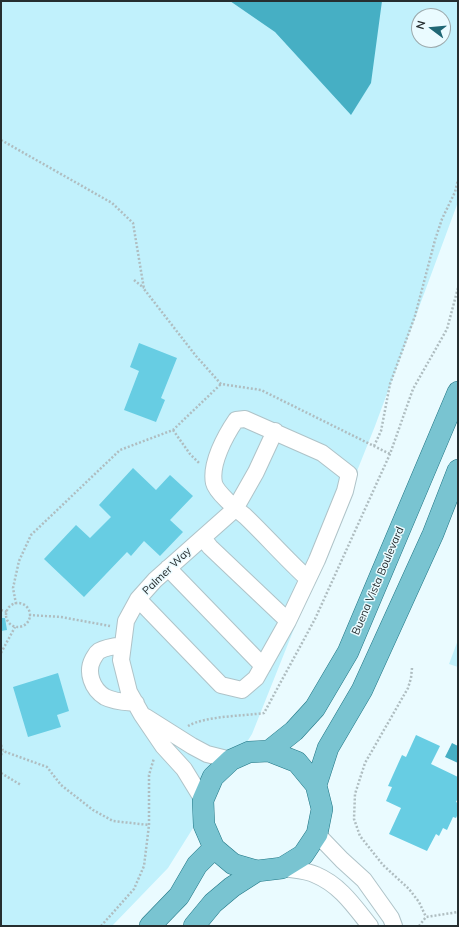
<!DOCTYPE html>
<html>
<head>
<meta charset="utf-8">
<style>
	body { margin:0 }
	#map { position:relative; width:459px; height:927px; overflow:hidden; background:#eafbff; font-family:Mulish,sans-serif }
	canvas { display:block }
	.frame { position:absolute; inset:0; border:2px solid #262e30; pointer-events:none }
	.north { position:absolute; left:411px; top:8px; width:40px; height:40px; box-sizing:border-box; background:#eafbff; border:1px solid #9ca9ac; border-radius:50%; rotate:286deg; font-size:11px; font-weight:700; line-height:16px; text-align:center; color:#262e30 }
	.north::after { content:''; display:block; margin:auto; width:14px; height:18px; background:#1f6775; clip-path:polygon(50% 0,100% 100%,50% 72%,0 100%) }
</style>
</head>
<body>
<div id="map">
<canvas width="459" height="927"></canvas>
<div class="frame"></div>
<div class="north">N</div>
</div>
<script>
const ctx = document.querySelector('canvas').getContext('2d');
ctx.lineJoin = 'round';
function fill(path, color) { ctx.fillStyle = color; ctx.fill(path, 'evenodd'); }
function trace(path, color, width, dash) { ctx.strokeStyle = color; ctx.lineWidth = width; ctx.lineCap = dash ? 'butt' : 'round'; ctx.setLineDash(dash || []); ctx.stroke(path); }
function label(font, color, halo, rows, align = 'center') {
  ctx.font = font + ' Mulish,sans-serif'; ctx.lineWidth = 3; ctx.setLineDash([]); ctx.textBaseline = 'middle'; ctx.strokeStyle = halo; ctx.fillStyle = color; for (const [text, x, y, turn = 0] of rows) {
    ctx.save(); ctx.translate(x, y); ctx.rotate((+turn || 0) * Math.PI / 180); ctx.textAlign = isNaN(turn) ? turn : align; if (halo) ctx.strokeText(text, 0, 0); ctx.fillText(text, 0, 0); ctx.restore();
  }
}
const green = new Path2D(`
	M1,1H458V202L375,426L252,734L168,868L112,926H1ZM419,16H443V40H419Z
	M458,640V667L449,664Z`);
const water = new Path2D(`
	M230,1H382L371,83L351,115L275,32Z
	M452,743L458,746V763L445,757Z`);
const building = new Path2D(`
	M139,343L177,358L161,398L165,400L156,422L124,410L139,371L130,367Z
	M133,468L156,490L170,475L193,496L170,520L183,532L160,556L144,541L131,556L127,552L84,597L44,559L76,525L90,538L111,517L99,505Z
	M1,618H5L7,630L1,631Z
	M58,673L69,711L57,715L61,727L28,737L13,687Z
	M416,735L440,746L431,764L458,777V798L456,802L458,803V814L456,818L453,817L447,830L443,828L439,836L436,834L427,851L389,834L401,808L386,801L392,787L388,786L402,755L406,757Z`);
const path = new Path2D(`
	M1,140L112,203L133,223L144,289L196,356L221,384L261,390L390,454
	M134,280L144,288
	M173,430L190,454L200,464
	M374,446L381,431L390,384L415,316L435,240L442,219L455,192L458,180
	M6 615a12 12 0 1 1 24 0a12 12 0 1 1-24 0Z
	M16,604L13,588L19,561L31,535L120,450L173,430L221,384
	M1,610L7,612
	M29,615L61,617L110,626
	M1,653L15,627
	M412,668L411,678L408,688L365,763L355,794L354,819L360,836L383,865L409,889L419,902L426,917
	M188,726C205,716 243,716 264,713L315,619L390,454L413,389L447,329L458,288
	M1,745L3,751L47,767L61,785L93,810L113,821L149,825
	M1,755L3,751
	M1,773L21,785
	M101,926L134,889L144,866L149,825V775L154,758
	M419,926L426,917L458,912`);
const minor = new Path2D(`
	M203,538L210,547L288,621
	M168,568L263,666
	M138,599L221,685L242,690L256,678L288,621L317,560L345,491L349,474L322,453L245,419L236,420C225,436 210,464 214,483C216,492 237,510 245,516C266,536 286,559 308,579
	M123,645C115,646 106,647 99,651C96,653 95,656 93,659C86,672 92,689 105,697C115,702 125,702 136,703
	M146,717L192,746L207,754L231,760
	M203,800L184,769L163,746L142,715L129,692L121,660L126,621L138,599L155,580L235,509L256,472L275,431
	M317,834L342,860L364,880L391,918L394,926
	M282,868C293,870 306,870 316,875C340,885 354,906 370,926`);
const major = new Path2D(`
	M269,751L294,731L315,708L348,652L458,392
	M316,785L328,748L362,690L433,534L458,470
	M150,926L179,896L197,865L214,848
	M194,926L213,903L232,887L257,871L282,868L303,855L317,834L322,809L316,785L297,762L269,751L249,752L231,760L213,777L203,800L204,825L214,848L233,864L257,871`);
const streetNames = [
	["Palmer Way",167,571,-44],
	["Buena Vista Boulevard",378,581,-67]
];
fill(green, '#c1f1fc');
fill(water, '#46afc4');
fill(building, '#67cde3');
trace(minor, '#afc3c8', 18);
trace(major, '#217685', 22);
trace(path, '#afbdc0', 2.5, [2, 2]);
trace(minor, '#fff', 16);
trace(major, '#79c4d1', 21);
label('11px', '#262e30', '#eafbff', streetNames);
</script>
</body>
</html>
